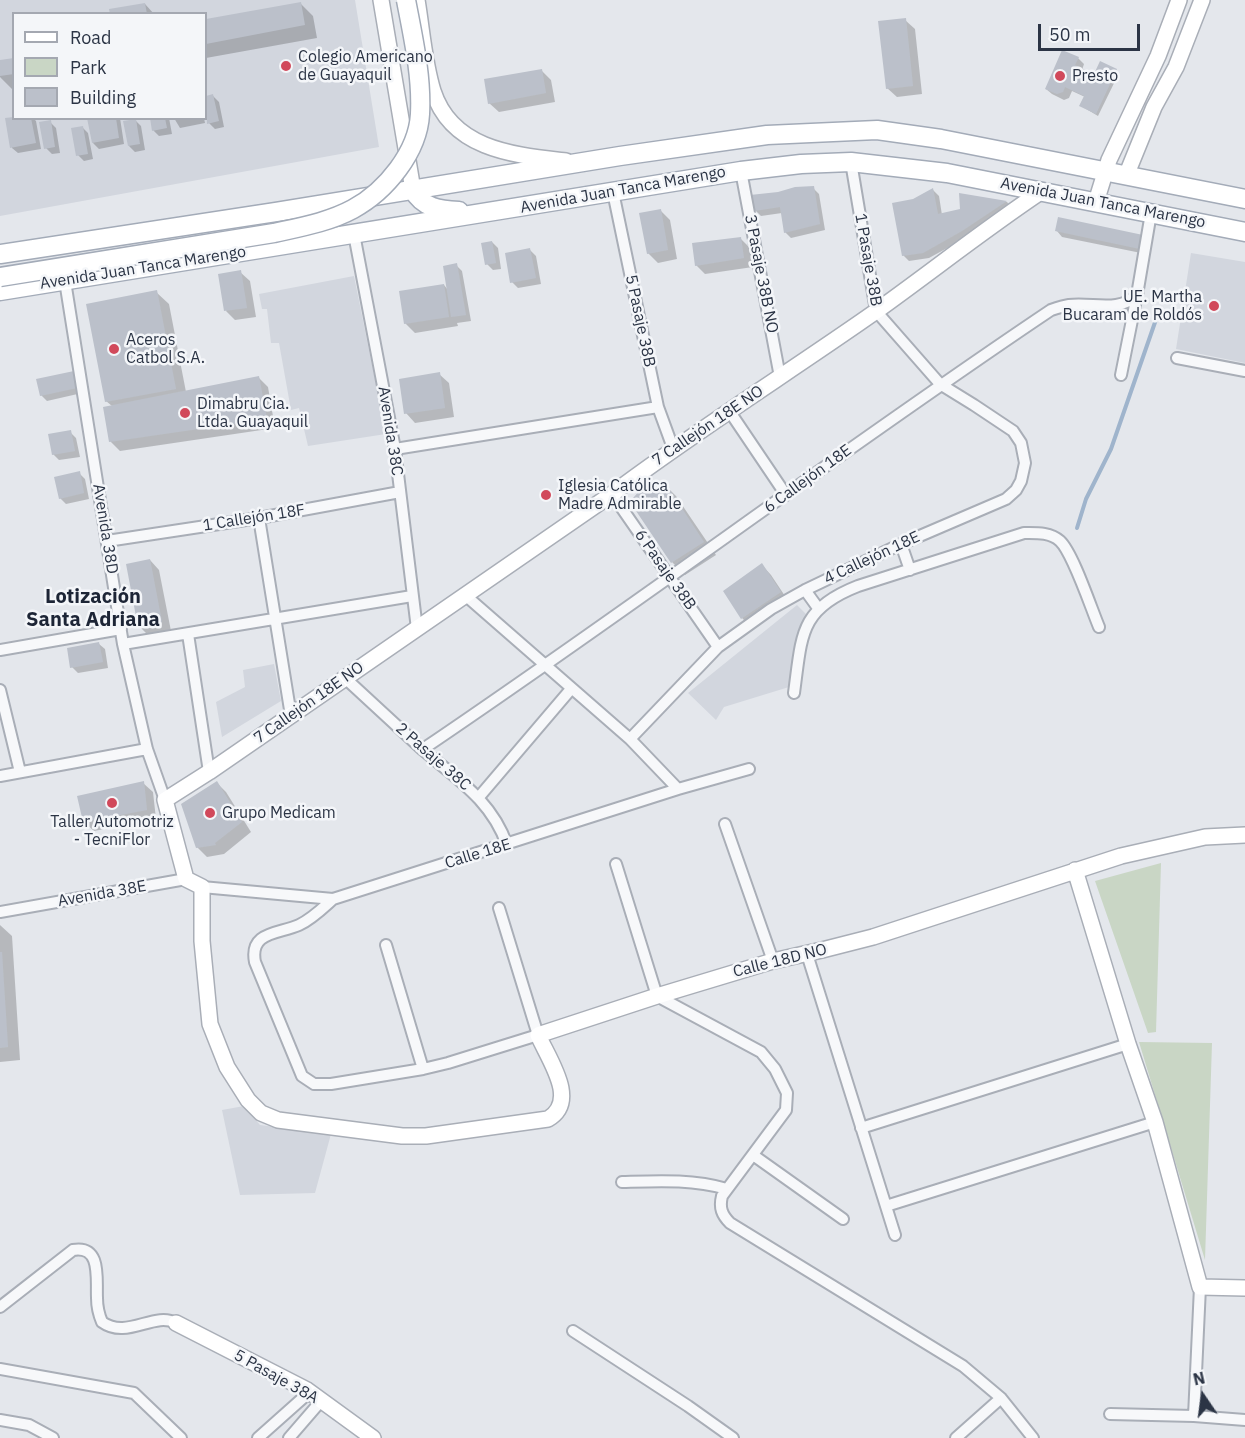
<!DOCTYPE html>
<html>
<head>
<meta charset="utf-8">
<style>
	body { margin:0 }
	#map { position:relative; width:1245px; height:1438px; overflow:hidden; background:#e4e7ec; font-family:"IBM Plex Sans",sans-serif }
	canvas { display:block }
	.legend { position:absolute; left:12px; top:12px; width:195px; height:108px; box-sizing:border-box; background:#f4f6f9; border:2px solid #a4a8b1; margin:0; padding:8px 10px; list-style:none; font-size:18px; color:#2b3445 }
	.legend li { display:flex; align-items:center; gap:12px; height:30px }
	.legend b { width:30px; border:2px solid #a4a8b1 }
	.north { position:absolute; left:1173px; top:1366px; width:60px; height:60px; -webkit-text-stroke:4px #f4f6f9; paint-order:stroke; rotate:347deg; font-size:16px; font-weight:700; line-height:24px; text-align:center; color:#2b3445 }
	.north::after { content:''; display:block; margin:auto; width:21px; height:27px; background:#2b3445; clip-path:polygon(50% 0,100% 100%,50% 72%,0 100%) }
	.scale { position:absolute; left:1038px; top:24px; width:102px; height:27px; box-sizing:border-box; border:3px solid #2b3445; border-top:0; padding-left:8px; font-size:18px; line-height:21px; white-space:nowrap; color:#2b3445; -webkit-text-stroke:4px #f4f6f9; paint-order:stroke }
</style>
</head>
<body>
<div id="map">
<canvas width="1245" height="1438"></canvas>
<ul class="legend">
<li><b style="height:8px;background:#fff"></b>Road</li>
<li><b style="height:16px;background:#c9d6c5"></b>Park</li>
<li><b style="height:16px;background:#bbc0ca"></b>Building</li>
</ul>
<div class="north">N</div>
<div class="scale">50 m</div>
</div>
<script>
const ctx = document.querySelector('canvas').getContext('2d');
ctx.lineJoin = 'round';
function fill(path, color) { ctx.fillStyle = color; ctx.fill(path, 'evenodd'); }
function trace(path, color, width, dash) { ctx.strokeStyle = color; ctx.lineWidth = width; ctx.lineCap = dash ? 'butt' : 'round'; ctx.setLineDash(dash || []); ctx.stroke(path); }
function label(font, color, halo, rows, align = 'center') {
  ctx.font = font + ' "IBM Plex Sans",sans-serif'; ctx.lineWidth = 5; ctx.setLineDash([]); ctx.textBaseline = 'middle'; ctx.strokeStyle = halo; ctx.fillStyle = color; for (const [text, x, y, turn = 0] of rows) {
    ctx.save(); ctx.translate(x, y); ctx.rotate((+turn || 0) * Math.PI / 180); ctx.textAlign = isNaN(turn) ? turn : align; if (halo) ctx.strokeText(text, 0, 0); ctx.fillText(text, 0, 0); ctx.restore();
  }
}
const built = new Path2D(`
	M0,0H355L379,147L0,216ZM14,14H206V118H14Z
	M1191,253L1245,262V363L1176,349Z
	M354,276L386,434L308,446L299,408L291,410L279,343H271L267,309H262L259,294Z
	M797,605L807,615L802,630L789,687L724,707L716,720L688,693Z
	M274,664L281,701L222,737L216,702L245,687L243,670Z
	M244,1106L260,1125L331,1134L315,1193L240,1195L222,1110Z`);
const green = new Path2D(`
	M1161,863L1156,1032L1148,1033L1095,881Z
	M1139,1042L1212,1043L1205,1260Z`);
const shadow = new Path2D(`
	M300,3L313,16L317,38L206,58V21Z
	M145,4L154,14H111Z
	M905,20L915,29L922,94L897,97L887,88Z
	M1078,58L1084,64L1082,70L1094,76L1116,71L1119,73L1098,116L1081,106L1085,97L1072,91L1069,98L1064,100L1052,94L1046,89Z
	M14,59V88L12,89L0,77V62Z
	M541,70L551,80L555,102L499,112L489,103Z
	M213,96L219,102L224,127L215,129L209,123L206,108V98Z
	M14,118H33L36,121L41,149L18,153L12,148Z
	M89,118H120L124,144L99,149L93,143Z
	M151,118H169L172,134L159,136L153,130Z
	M174,118H204L205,123L180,128Z
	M135,120L141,126L145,150L135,152L129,146Z
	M50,122L56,128L60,153L52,154L46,148Z
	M82,127L88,133L93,159L84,161L78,155Z
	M813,188L819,194L825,230L791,238L785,232L782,213L761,216L755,210L778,193Z
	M933,190L939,196L942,215L962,210L960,195L1007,202L1015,211L929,258L909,261L903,255L913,201Z
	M660,210L670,220L677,259L658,263L648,253Z
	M1057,231L1143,236L1146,254L1062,237Z
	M740,238L750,248L753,267L705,274L696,265Z
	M492,242L498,248L501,269L493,270L487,264Z
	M530,250L536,256L541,284L518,288L512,282Z
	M456,265L462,271L471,321L457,323L458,326L415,333L405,323L444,285L448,290Z
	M240,272L250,281L256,317L235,320L226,311Z
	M156,292L169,304L186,392L259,378L268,387L275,428L120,451L110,441L112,406L106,401Z
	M73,372L79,378L82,393L47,401L41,395Z
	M439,374L449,383L454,417L415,423L406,413Z
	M70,432L76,438L80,457L59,460L53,454Z
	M79,473L85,479L89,499L66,504L60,498Z
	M663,483L676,496L716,555L685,575L672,562L634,506Z
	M150,560L159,570L171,631L148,635L139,626Z
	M762,565L771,575L789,602L751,627L742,618Z
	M99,644L105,649L108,668L78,673L72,667Z
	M143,783L153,792L156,819L94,831L84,822Z
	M217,783L226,792L251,832L224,854L207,857L197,847Z
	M0,925L12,936L20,1060L0,1062Z`);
const stream = new Path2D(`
	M1077,528L1086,499L1111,449L1160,308`);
const building = new Path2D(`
	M301,2L305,25L206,44V19Z
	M145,3L147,14H110L109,9Z
	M906,18L913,86L886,89L878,21Z
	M1062,50L1079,57L1075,65L1094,74L1100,61L1117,69L1096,114L1079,106L1084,96L1065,87L1063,92L1057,94L1045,89Z
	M14,58V74L0,76V60Z
	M542,69L546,93L488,104L484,79Z
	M213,94L219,121L207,124L206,96Z
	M14,117V118H31L36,143L10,148L5,118Z
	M87,118H116L119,138L92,143Z
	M150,118H165L167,128L152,131Z
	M136,119L140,144L128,146L123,121Z
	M51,120L55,147L44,149L39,122Z
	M83,126L88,154L76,156L71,128Z
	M814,186L820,224L784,233L780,207L754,211L750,195L778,192L795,187Z
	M933,188L938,214L960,209L959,193L1007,201L962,231L923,253L902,256L892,203L913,199Z
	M661,209L668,250L647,254L639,213Z
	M1058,217L1143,235L1140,249L1055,231Z
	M741,237L744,258L695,266L692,243Z
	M492,241L496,263L485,265L481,243Z
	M530,248L536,278L510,283L505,253Z
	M457,263L466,315L451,317L443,266Z
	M241,270L247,308L224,311L218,274Z
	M444,284L449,317L404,324L399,291Z
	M157,290L176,389L105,402L86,304Z
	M74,371L77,388L40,396L36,379Z
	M440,372L445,408L404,414L399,379Z
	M259,376L267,419L109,442L103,407Z
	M71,430L75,451L52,455L48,434Z
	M80,471L84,493L59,499L54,477Z
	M664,481L704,542L671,563L632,505L637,503L633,498L641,489L656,482Z
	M150,559L162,622L138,627L126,564Z
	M762,563L781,592L741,619L723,591Z
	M99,642L103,662L70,668L67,648Z
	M144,781L147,810L83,822L77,796Z
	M217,781L242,822L215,843L216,845L196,848L181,804Z
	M0,952H2L8,1047L0,1048Z`);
const street = new Path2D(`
	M741,171L780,377
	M613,192L658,407L673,448
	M354,234L395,449L417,629
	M65,281L123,644L147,749L165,800
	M1177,358L1245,371
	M1121,375L1137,295
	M730,412L786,495
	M395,449L658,407
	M612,494L718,647
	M259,518L291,716
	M107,541L259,518L400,492
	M901,544L910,570
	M805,590L818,608
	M465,595L630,739L678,789
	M188,634L209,772
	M123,644L412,596
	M0,650L121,629
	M345,678C371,702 397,726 423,750C457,779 492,801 507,845
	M0,690L20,772
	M794,693C802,635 799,609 858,586L1024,533C1036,533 1050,532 1060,541C1073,553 1091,608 1099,627
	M630,739L718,647L771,609L805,590L901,544L1006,499L1016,490L1021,481L1025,463L1021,443L1013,431L974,405L940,384L876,311L851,162
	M423,749C635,606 839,452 1051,310C1057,308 1063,306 1069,305C1093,302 1118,313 1137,295L1151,213
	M0,776L147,749
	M479,797L571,689
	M725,824L773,961
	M616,864L657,996L761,1052L775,1069L787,1093L786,1110L722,1196C719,1208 722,1215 730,1223L963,1366L1001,1398L1033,1438
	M202,887L333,899L678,789L749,769
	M333,899C323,908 312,919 299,925C279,934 249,931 255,962L302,1076L314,1084H331L423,1069L448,1063L538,1035L499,908
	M0,912L186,879
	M386,945L423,1069
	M807,954L895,1235
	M861,1128L1128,1044
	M753,1155L843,1219
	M622,1182C658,1181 692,1179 727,1189
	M886,1206L1155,1122
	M0,1307L73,1250C102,1245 96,1279 97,1298C97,1306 99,1315 102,1322C127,1340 154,1311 176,1323
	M573,1331L688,1406L733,1438
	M0,1369L134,1393L181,1438
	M1110,1414L1194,1416L1245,1420
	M1194,1416L1200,1287
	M0,1420L29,1425L53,1438
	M258,1438L304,1397L311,1394
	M289,1438L321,1401
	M956,1438L1001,1398`);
const secondary = new Path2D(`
	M381,0L413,190
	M417,0C422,30 424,62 433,91C452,150 514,155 566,161
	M1126,176L1154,107L1176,67L1202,0
	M1042,191C985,229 931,272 875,312C788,373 697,430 612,494L209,772L165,800L186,879L202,887V941L210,1024L227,1067L248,1100L261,1113L278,1120L402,1136H426L548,1119C579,1101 549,1060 538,1035L657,996L773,961L822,950L873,937L1121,856L1205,837L1245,835
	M1096,202L1109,160L1158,56L1179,0
	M1075,870L1128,1044L1155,1122L1200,1287L1245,1288
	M176,1323L307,1390L373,1438`);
const primary = new Path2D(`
	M413,190C423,208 439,210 459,211
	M0,254L276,212L620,156L767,135L877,130L941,139L1245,199
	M0,291L741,171L801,164L851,162L947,173L1245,232`);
const primaryBridge = new Path2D(`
	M0,277L274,233C301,227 329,222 353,209C386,191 418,152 420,114C422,76 413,37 406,0`);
const markers = [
	[286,66,6,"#d1495b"],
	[1060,76,6,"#d1495b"],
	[1214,306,6,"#d1495b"],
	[114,349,6,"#d1495b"],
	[185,413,6,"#d1495b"],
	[546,495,6,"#d1495b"],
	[112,803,6,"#d1495b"],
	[210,813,6,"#d1495b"]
];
const poiNames = [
	["Colegio Americano",298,57],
	["de Guayaquil",298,75],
	["Presto",1072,76],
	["UE. Martha",1202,297,"right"],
	["Bucaram de Roldós",1202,315,"right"],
	["Aceros",126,340],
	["Catbol S.A.",126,358],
	["Dimabru Cia.",197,404],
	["Ltda. Guayaquil",197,422],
	["Iglesia Católica",558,486],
	["Madre Admirable",558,504],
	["Grupo Medicam",222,813],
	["Taller Automotriz",112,822,"center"],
	["- TecniFlor",112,840,"center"]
];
const streetNames = [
	["Avenida Juan Tanca Marengo",623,190,-10],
	["Avenida Juan Tanca Marengo",1103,203,11],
	["1 Pasaje 38B",868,260,80],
	["Avenida Juan Tanca Marengo",143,268,-9],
	["3 Pasaje 38B NO",761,274,79],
	["5 Pasaje 38B",640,321,78],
	["7 Callejón 18E NO",708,426,-34],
	["Avenida 38C",390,431,81],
	["6 Callejón 18E",808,479,-36],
	["1 Callejón 18F",254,518,-9],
	["Avenida 38D",105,529,81],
	["4 Callejón 18E",872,558,-25],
	["6 Pasaje 38B",665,570,55],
	["7 Callejón 18E NO",309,703,-35],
	["2 Pasaje 38C",433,757,41],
	["Calle 18E",478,854,-17],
	["Avenida 38E",102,894,-10],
	["Calle 18D NO",780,961,-14],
	["5 Pasaje 38A",276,1377,29]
];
const quarterNames = [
	["Lotización",93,597],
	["Santa Adriana",93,620]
];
fill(built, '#d2d6de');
fill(green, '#c9d6c5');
fill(shadow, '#0003');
trace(stream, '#9fb4cc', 4);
fill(building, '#bbc0ca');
trace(street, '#a9aeb7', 14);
trace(secondary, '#a9aeb7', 18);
trace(primary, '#a3abb8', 21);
trace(street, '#f7f8fa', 10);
trace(secondary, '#fff', 15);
trace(primary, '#fff', 18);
trace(primaryBridge, '#a3abb8', 21, []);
trace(primaryBridge, '#fff', 18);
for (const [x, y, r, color] of markers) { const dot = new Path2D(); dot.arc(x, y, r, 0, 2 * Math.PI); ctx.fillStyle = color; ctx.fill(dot); trace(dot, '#f4f6f9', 2); }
label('16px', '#2b3445', '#f4f6f9', poiNames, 'left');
label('16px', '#2b3445', '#f4f6f9', streetNames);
label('bold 20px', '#1d2536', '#f4f6f9', quarterNames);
</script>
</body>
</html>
